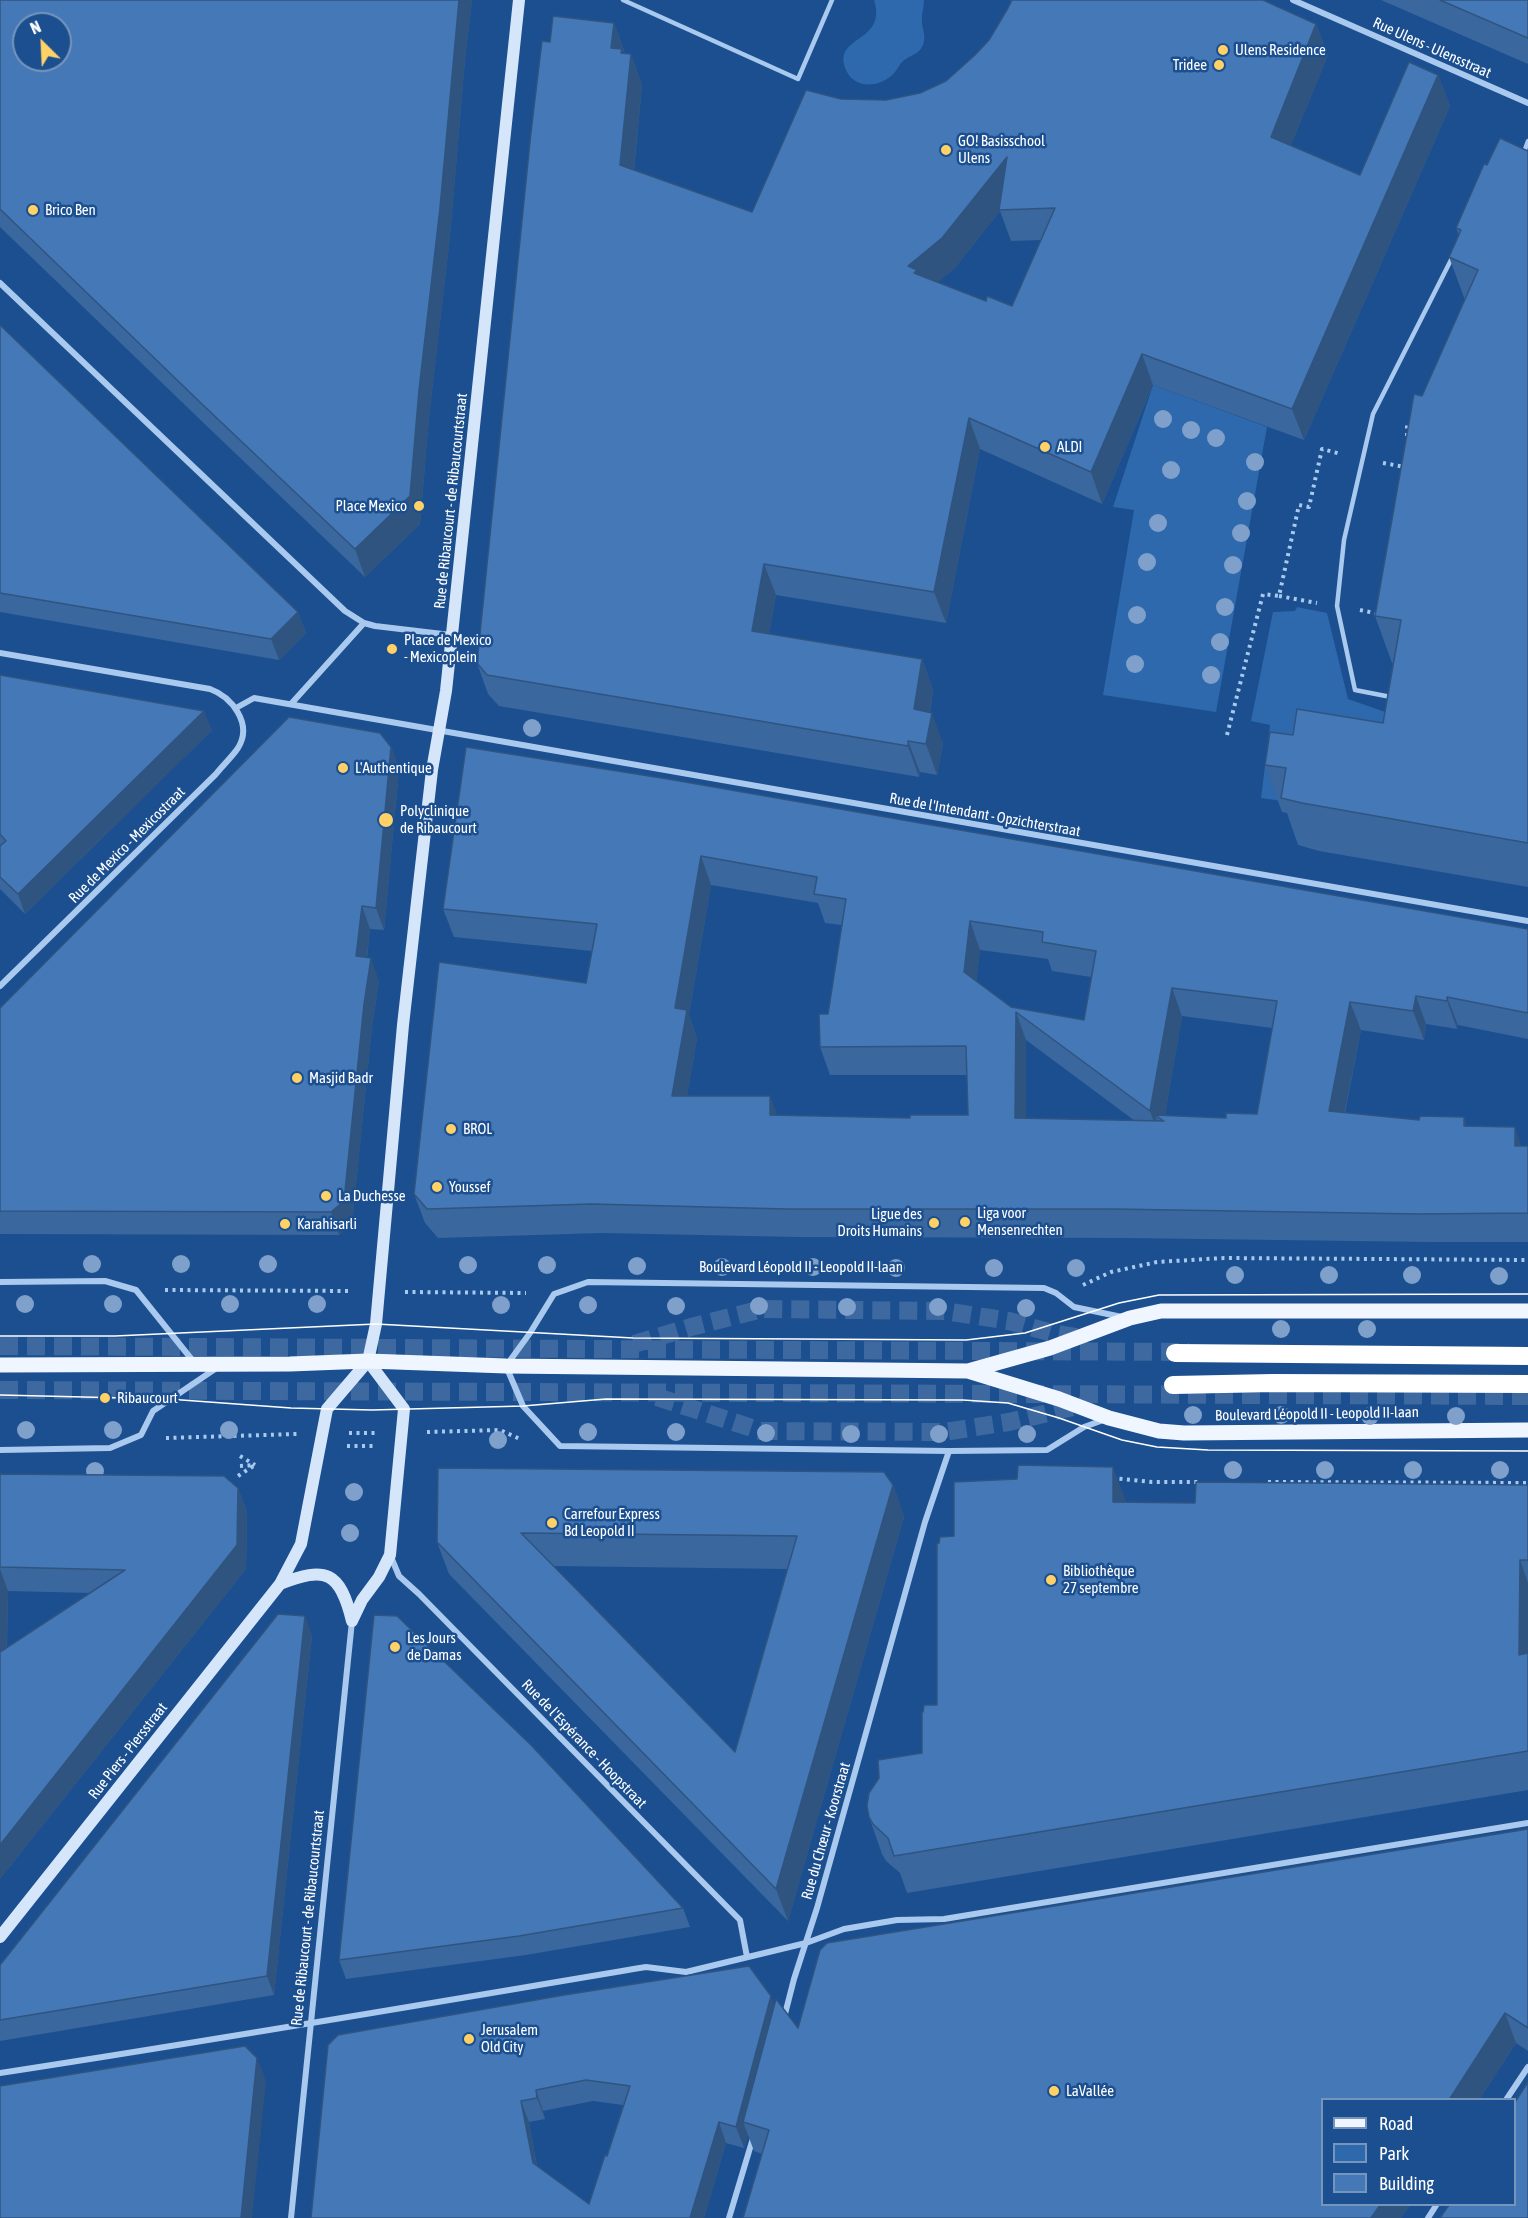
<!DOCTYPE html>
<html>
<head>
<meta charset="utf-8">
<style>
	body { margin:0 }
	#map { position:relative; width:1528px; height:2218px; overflow:hidden; background:#1b4f8f; font-family:"Asap Condensed",sans-serif }
	canvas { display:block }
	.legend { position:absolute; left:1321px; top:2098px; width:195px; height:108px; box-sizing:border-box; background:#1b4f8f; border:2px solid #7695bc; margin:0; padding:8px 10px; list-style:none; font-size:18px; color:#fff }
	.legend li { display:flex; align-items:center; gap:12px; height:30px }
	.legend b { width:30px; border:2px solid #7695bc }
	.north { position:absolute; left:12px; top:12px; width:60px; height:60px; box-sizing:border-box; background:#1b4f8f; border:2px solid #7695bc; border-radius:50%; rotate:336deg; font-size:16px; font-weight:700; line-height:24px; text-align:center; color:#fff }
	.north::after { content:''; display:block; margin:auto; width:21px; height:27px; background:#ffd166; clip-path:polygon(50% 0,100% 100%,50% 72%,0 100%) }
</style>
</head>
<body>
<div id="map">
<canvas width="1528" height="2218"></canvas>
<ul class="legend">
<li><b style="height:8px;background:#f0f6ff"></b>Road</li>
<li><b style="height:16px;background:#2e69ad"></b>Park</li>
<li><b style="height:16px;background:#4478b7"></b>Building</li>
</ul>
<div class="north">N</div>
</div>
<script>
const ctx = document.querySelector('canvas').getContext('2d');
ctx.lineJoin = 'round';
function fill(path, color) { ctx.fillStyle = color; ctx.fill(path, 'evenodd'); }
function trace(path, color, width, dash) { ctx.strokeStyle = color; ctx.lineWidth = width; ctx.lineCap = dash ? 'butt' : 'round'; ctx.setLineDash(dash || []); ctx.stroke(path); }
function label(font, color, halo, rows, align = 'center') {
  ctx.font = font + ' "Asap Condensed",sans-serif'; ctx.lineWidth = 5; ctx.setLineDash([]); ctx.textBaseline = 'middle'; ctx.strokeStyle = halo; ctx.fillStyle = color; for (const [text, x, y, turn = 0] of rows) {
    ctx.save(); ctx.translate(x, y); ctx.rotate((+turn || 0) * Math.PI / 180); ctx.textAlign = isNaN(turn) ? turn : align; if (halo) ctx.strokeText(text, 0, 0); ctx.fillText(text, 0, 0); ctx.restore();
  }
}
const green = new Path2D(`
	M874,0H924C924,6 922,12 922,18C921,28 927,34 923,45C919,55 909,55 902,62C898,67 896,72 891,76C878,87 856,89 847,72C829,34 888,45 874,0Z
	M1153,385L1267,427L1216,712L1103,695L1134,510L1113,507Z
	M1297,607L1327,613L1348,699L1394,715L1386,761L1282,801L1261,798L1270,725L1251,721L1273,612L1295,611Z`);
const highwayTunnel = new Path2D(`
	M634,1344L691,1327L762,1309L945,1311L1009,1321L1052,1333L1088,1339
	M0,1346L1189,1352
	M0,1390L1528,1396
	M657,1397L761,1431L944,1432L1009,1422L1086,1404`);
const path = new Path2D(`
	M1407,436V423L1411,424
	M1383,463L1405,467
	M1279,596L1317,603
	M1360,610L1379,614
	M1227,735L1263,594L1279,596L1299,505L1309,507L1322,449L1341,454
	M1083,1285L1111,1272L1157,1262L1224,1258L1528,1260
	M165,1290L352,1291
	M405,1292L526,1293
	M427,1432L500,1430L520,1439
	M349,1433H375
	M166,1438L297,1434
	M347,1446H376
	M240,1456L255,1465
	M240,1466L254,1465
	M238,1476L255,1465
	M1112,1478L1152,1482H1201
	M1268,1482L1528,1483`);
const lane = new Path2D(`
	M623,0L798,79L832,0
	M1523,155L1528,141
	M1391,697L1355,690L1337,606L1344,540L1373,414L1453,256`);
const street = new Path2D(`
	M1293,0L1528,103
	M0,283L345,611L364,623L375,626L451,635
	M0,653L210,689C232,697 253,724 238,748C232,757 223,765 216,774L0,986
	M291,704L364,623
	M236,708L254,698L1528,921
	M0,1282L105,1281L136,1290L193,1361
	M1106,1419L1084,1427L1047,1450L949,1451L560,1446L523,1406L506,1366L530,1333L554,1294L588,1282L1044,1288L1056,1293L1074,1307L1122,1317
	M0,1450L110,1448L141,1435L153,1411L218,1367
	M391,1557L399,1576L419,1594L740,1920L747,1957
	M784,2018L794,1979L817,1908L925,1522L949,1451
	M0,2073C216,2040 431,2003 646,1967L686,1972L806,1943L844,1929L897,1920L944,1919L1528,1823
	M1506,2100L1528,2067
	M291,2218L352,1621
	M729,2218L753,2138
	M1428,2218L1437,2204`);
const secondary = new Path2D(`
	M280,1584C326,1566 340,1571 352,1621
	M352,1621L362,1600L379,1577L390,1555L404,1409L368,1361
	M0,1937L280,1584L301,1544L327,1409L368,1361L376,1324L403,1025L432,770L446,691L519,0`);
const primary = new Path2D(`
	M0,1365L290,1364L368,1361L506,1366L968,1371L1059,1399L1109,1418L1159,1431L1184,1433L1528,1430
	M968,1371L1050,1348L1130,1318L1161,1311H1528`);
const highway = new Path2D(`
	M1175,1353L1528,1356
	M1173,1385L1273,1383L1528,1384`);
const tram = new Path2D(`
	M0,1336H115L376,1324L633,1338L966,1340L1025,1333L1119,1303L1159,1295L1528,1294
	M0,1395L168,1399L291,1408L372,1410L523,1406L606,1399L963,1400L1008,1403L1059,1418L1122,1440L1157,1447L1208,1450L1528,1451`);
const trees = [
	[1163,419],
	[1191,430],
	[1216,438],
	[1255,462],
	[1171,470],
	[1247,501],
	[1158,523],
	[1241,533],
	[1147,562],
	[1233,565],
	[1225,607],
	[1137,615],
	[1220,642],
	[1135,664],
	[1211,675],
	[532,728],
	[92,1264],
	[181,1264],
	[268,1264],
	[468,1265],
	[547,1265],
	[637,1266],
	[722,1267],
	[813,1267],
	[896,1268],
	[994,1268],
	[1076,1268],
	[1235,1275],
	[1329,1275],
	[1412,1275],
	[1499,1276],
	[25,1304],
	[113,1304],
	[230,1304],
	[317,1304],
	[501,1305],
	[588,1305],
	[676,1306],
	[759,1306],
	[847,1307],
	[938,1307],
	[1026,1308],
	[1281,1329],
	[1367,1329],
	[1193,1415],
	[1281,1415],
	[1370,1416],
	[1456,1416],
	[26,1430],
	[113,1430],
	[229,1430],
	[588,1432],
	[676,1432],
	[766,1433],
	[851,1434],
	[939,1434],
	[1027,1434],
	[498,1440],
	[1233,1470],
	[1325,1470],
	[1413,1470],
	[1500,1470],
	[95,1471],
	[354,1492],
	[350,1533]
];
const wall = new Path2D(`
	M0,0H472L465,60L450,236L429,417L420,524L365,577L213,432L0,227Z
	M1010,0H1263L1316,24L1328,55L1291,145L1360,175L1438,75L1450,106L1304,440L1153,385L1102,504L980,449L946,623L776,595L769,634L922,659L933,690L930,712L943,744L937,775L920,772L919,777L499,706L488,694L477,663L550,42L614,23L625,53L631,54L642,85L634,170L752,212L841,99L886,100L920,93L946,81L975,55L989,40L1008,8L1011,1ZM1000,211L1011,241L1041,240L1012,306L986,301L937,282L954,269Z
	M1381,0H1528V64Z
	M1528,151V887L1319,851L1298,845L1287,813L1282,812L1265,765L1293,735L1383,723L1393,663H1392L1375,616L1465,300L1449,257L1459,235L1456,228L1487,165Z
	M0,325L298,612L306,633L279,660L0,612Z
	M0,675L212,730L25,914L0,889Z
	M391,747L399,770L384,930L370,929L367,958L379,981L372,1027L352,1224L339,1235L0,1234V1008Z
	M466,747L1528,929V1039L1458,1025L1457,1029L1426,1024L1424,1040L1361,1030L1345,1113L1468,1126L1522,1146H1528V1242H1430L1123,1238L796,1237L602,1233L438,1238L425,1223L414,1194L586,983L592,951L454,937L443,909ZM711,885L818,903L825,923L842,925L828,1014L820,1047L830,1075H967L968,1115L910,1118L777,1115L687,1096L697,1038L689,1015ZM980,950L1048,959L1052,971L1091,977L1084,1020L1011,1007L976,982ZM1182,1016L1272,1028L1257,1114L1226,1118L1165,1115ZM1026,1040L1135,1121L1026,1118Z
	M0,1474L238,1488L247,1512L246,1569L0,1879ZM8,1591L90,1593L7,1647Z
	M893,1485L904,1517L788,1921L449,1574L437,1542ZM553,1566L787,1569L735,1752Z
	M1528,1485V1790L907,1893L900,1873L886,1861L882,1854L869,1817L922,1753L923,1712L937,1705L954,1536L1126,1502L1195,1503Z
	M312,1635L274,1995L0,2041V1965Z
	M1528,1829V2051L1516,2043L1479,2100H1323L1410,2205L1401,2218H743L762,2154L754,2151L748,2135L744,2148L726,2143L704,2218L316,2173L328,2045L774,2005L798,2028ZM593,2101L623,2105L607,2156L589,2204L537,2166L529,2122L545,2119L543,2111Z
	M683,1908L690,1927L526,1955L346,1979L339,1960Z`);
const shadedWall = new Path2D(`
	M459,0H472L465,60L450,236L429,417L420,524L365,577L355,549L419,390Z
	M614,23L625,54H631L642,85L631,196L620,165L611,48Z
	M1316,24L1328,55L1282,168L1271,137Z
	M1438,75L1450,106L1304,440L1292,409Z
	M1007,157L999,210L1000,211L954,269L925,293L908,266Z
	M1142,354L1153,385L1102,504L1091,472Z
	M969,418L980,449L946,623L934,592Z
	M764,564L776,595L764,662L752,631Z
	M298,612L306,633L279,660L271,639Z
	M922,659L933,690L925,740L914,709Z
	M204,711L212,730L25,914L18,894Z
	M932,713L943,744L937,775L926,744Z
	M908,741L920,772L919,777L908,746Z
	M391,747L399,770L384,930L376,908Z
	M701,856L711,885L689,1015L697,1038L682,1125L672,1096L675,1008Z
	M362,906L370,929L364,979L356,956Z
	M970,921L980,950L974,1001L964,972Z
	M371,958L379,981L372,1027L352,1224L339,1235L331,1212Z
	M1172,988L1182,1016L1164,1121L1155,1115L1162,1133L1160,1139L1150,1111Z
	M1416,996L1426,1024L1424,1040L1413,1011Z
	M1447,997L1458,1025L1457,1029L1447,1001Z
	M1350,1002L1361,1030L1339,1140L1329,1111Z
	M1016,1012L1026,1040V1146L1015,1118Z
	M770,1096L781,1125L770,1115Z
	M1464,1117L1474,1145L1464,1126Z
	M1515,1127L1525,1156L1515,1146Z
	M1113,1467L1127,1504L1113,1502Z
	M893,1485L904,1517L788,1921L776,1889Z
	M238,1488L247,1512L246,1569L0,1879V1845Z
	M1520,1560L1528,1583V1679L1519,1655Z
	M0,1569L8,1591L6,1677L0,1661Z
	M305,1616L312,1635L274,1995L267,1976Z
	M771,1996L779,2017L743,2122L748,2135L744,2148L736,2127Z
	M1505,2013L1516,2043L1479,2100H1449Z
	M257,2058L266,2081L252,2218H241Z
	M536,2090L543,2111L545,2119L537,2098Z
	M521,2101L529,2122L540,2184L533,2163Z
	M719,2122L726,2143L704,2218H690Z
	M1380,2205H1410L1401,2218H1371Z`);
const building = new Path2D(`
	M0,0H459L440,208L419,390L410,496L355,549L203,405L0,209ZM24,24H60V60H24Z
	M1012,0H1263L1316,24L1271,137L1360,175L1409,62L1438,75L1292,409L1142,354L1091,472L969,418L934,592L764,564L752,631L922,659L914,709L932,713L926,744L908,741V746L487,675L477,663L531,132L542,41L550,42L553,16L614,23L611,48L622,49L621,53L631,54L620,165L752,212L806,90L841,99L886,100L920,93L946,81L975,55L989,40L1008,8ZM1007,157L999,210L1055,208L1012,306L987,296L986,301L914,273L917,270L908,266L942,238Z
	M1440,0H1528V38Z
	M1500,138L1528,151V843L1302,803L1281,798L1286,768L1265,765L1270,732L1293,735L1297,709L1383,723L1401,620L1375,616L1414,394L1422,396L1478,270L1449,257L1461,230L1456,228L1484,164L1487,165Z
	M0,325L298,612L271,639L0,593Z
	M0,675L204,711L18,894L0,877V846L6,841L0,834Z
	M289,717L380,733L391,747L376,908L362,906L356,956L371,958L364,1004L344,1201L331,1212L0,1211V1008Z
	M466,747L668,779L1528,929V1013L1447,997V1001L1416,996L1413,1011L1350,1002L1329,1111L1419,1120L1420,1116L1464,1117V1126L1515,1127V1146H1528V1213L1419,1214L1113,1209H786L592,1204L427,1209L414,1194L439,962L586,983L597,924L443,909ZM701,856L817,877L814,894L846,899L828,1014H819L820,1047L966,1046L968,1115H910V1118L770,1115V1096H672L687,1010L675,1008ZM970,921L1043,932L1042,942L1096,951L1084,1020L1011,1007L964,972ZM1172,988L1277,1001L1257,1114L1226,1113V1118L1155,1115L1164,1121L1015,1118L1016,1012L1150,1111Z
	M1018,1465L1113,1467V1502L1195,1503L1196,1482L1528,1485V1560H1520L1519,1655L1528,1653V1751L894,1856L888,1838L873,1824L869,1817L867,1806L869,1793L879,1778L878,1760L922,1753V1712H923L924,1705H937V1544L939,1543L940,1537L954,1536V1482L1017,1479Z
	M438,1468L884,1472L893,1485L776,1889L437,1542ZM521,1533L797,1536L735,1752L583,1596Z
	M0,1474L224,1476L238,1488L237,1545L0,1845V1652L125,1570L0,1567Z
	M278,1614L305,1616L267,1976L0,2020V1965Z
	M374,1615L397,1616L531,1745L683,1908L519,1936L339,1960Z
	M1528,1829V2028L1505,2013L1449,2100H1323V2205H1380L1371,2218H743L769,2130L743,2122L776,1999L798,2028L820,1950L827,1943Z
	M749,1966L771,1996L736,2127L719,2122L690,2218H311L328,2045L338,2035L564,1995ZM586,2080L630,2086L607,2156L605,2155L589,2204L533,2163L521,2101L537,2098L536,2090Z
	M245,2046L257,2058L241,2218H0V2086Z
	M1528,2082V2218H1440L1449,2205H1515V2102Z`);
const markers = [
	[1223,50,6,"#ffd166"],
	[1219,65,6,"#ffd166"],
	[946,150,6,"#ffd166"],
	[33,210,6,"#ffd166"],
	[1045,447,6,"#ffd166"],
	[419,506,6,"#ffd166"],
	[392,649,6,"#ffd166"],
	[343,768,6,"#ffd166"],
	[386,820,8,"#ffd166"],
	[297,1078,6,"#ffd166"],
	[451,1129,6,"#ffd166"],
	[437,1187,6,"#ffd166"],
	[326,1196,6,"#ffd166"],
	[965,1222,6,"#ffd166"],
	[934,1223,6,"#ffd166"],
	[285,1224,6,"#ffd166"],
	[105,1398,6,"#ffd166"],
	[552,1523,6,"#ffd166"],
	[1051,1580,6,"#ffd166"],
	[395,1647,6,"#ffd166"],
	[469,2039,6,"#ffd166"],
	[1054,2091,6,"#ffd166"]
];
const streetNames = [
	["Rue Ulens - Ulensstraat",1432,48,24],
	["Rue de Ribaucourt - de Ribaucourtstraat",451,501,-84],
	["Rue de l'Intendant - Opzichterstraat",985,815,10],
	["Rue de Mexico - Mexicostraat",127,845,-45],
	["Boulevard Léopold II - Leopold II-laan",801,1267],
	["Boulevard Léopold II - Leopold II-laan",1317,1414,-1],
	["Rue de l'Espérance - Hoopstraat",584,1744,46],
	["Rue Piers - Piersstraat",128,1751,-52],
	["Rue du Chœur - Koorstraat",826,1831,-74],
	["Rue de Ribaucourt - de Ribaucourtstraat",308,1918,-84]
];
const poiNames = [
	["Ulens Residence",1235,50],
	["Tridee",1207,65,"right"],
	["GO! Basisschool",958,141],
	["Ulens",958,158],
	["Brico Ben",45,210],
	["ALDI",1057,447],
	["Place Mexico",407,506,"right"],
	["Place de Mexico",404,640],
	["- Mexicoplein",404,657],
	["L'Authentique",355,768],
	["Polyclinique",400,811],
	["de Ribaucourt",400,828],
	["Masjid Badr",309,1078],
	["BROL",463,1129],
	["Youssef",449,1187],
	["La Duchesse",338,1196],
	["Liga voor",977,1213],
	["Mensenrechten",977,1230],
	["Ligue des",922,1214,"right"],
	["Droits Humains",922,1231,"right"],
	["Karahisarli",297,1224],
	["Ribaucourt",117,1398],
	["Carrefour Express",564,1514],
	["Bd Leopold II",564,1531],
	["Bibliothèque",1063,1571],
	["27 septembre",1063,1588],
	["Les Jours",407,1638],
	["de Damas",407,1655],
	["Jerusalem",481,2030],
	["Old City",481,2047],
	["LaVallée",1066,2091]
];
fill(green, '#2e69ad');
trace(highwayTunnel, '#3d69a0', 18, [18, 9]);
trace(path, '#a9c9ee', 4, [3, 4.5]);
trace(lane, '#a9c9ee', 4.5);
trace(street, '#a9c9ee', 6);
trace(secondary, '#d6e6fa', 12);
trace(primary, '#f0f6ff', 15);
trace(highway, '#fff', 18);
trace(tram, '#fff', 1.5);
ctx.fillStyle = '#7ea0ca';
for (const [x, y] of trees) { ctx.beginPath(); ctx.arc(x, y, 9, 0, 2 * Math.PI); ctx.fill(); }
fill(wall, '#3a679d');
fill(shadedWall, '#305480');
fill(building, '#4478b7');
trace(building, '#305480', 1.5);
for (const [x, y, r, color] of markers) { const dot = new Path2D(); dot.arc(x, y, r, 0, 2 * Math.PI); ctx.fillStyle = color; ctx.fill(dot); trace(dot, '#1b4f8f', 2); }
label('15px', '#fff', '#1b4f8f', streetNames);
label('15px', '#fff', '#1b4f8f', poiNames, 'left');
</script>
</body>
</html>
